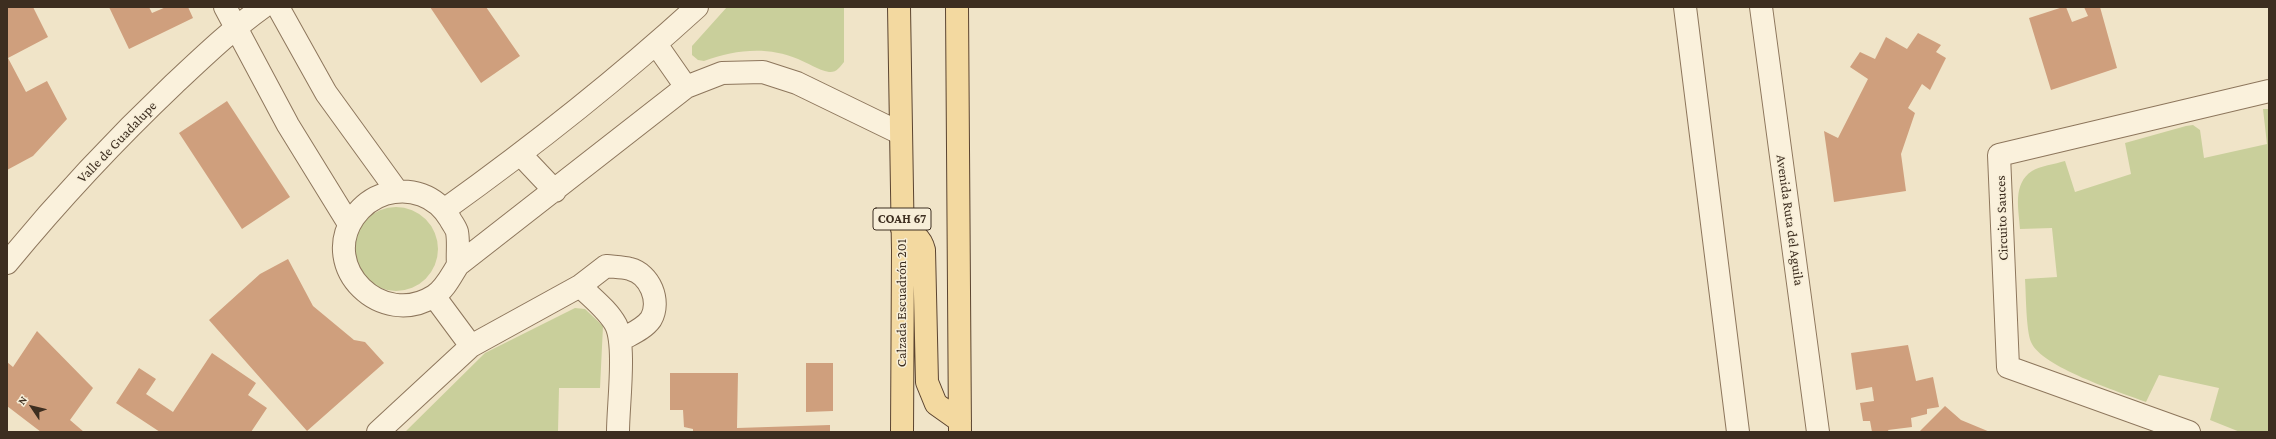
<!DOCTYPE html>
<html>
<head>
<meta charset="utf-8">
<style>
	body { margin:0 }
	#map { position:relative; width:2276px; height:439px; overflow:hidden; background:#f0e4c8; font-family:"Crimson Pro",serif }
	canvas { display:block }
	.frame { position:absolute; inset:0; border:8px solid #3d2e20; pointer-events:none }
	.north { position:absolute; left:12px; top:387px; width:40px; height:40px; -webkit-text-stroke:3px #f7eed8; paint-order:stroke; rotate:305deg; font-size:11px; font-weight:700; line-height:16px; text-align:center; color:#3d2e20 }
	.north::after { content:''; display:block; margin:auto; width:14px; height:18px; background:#3d2e20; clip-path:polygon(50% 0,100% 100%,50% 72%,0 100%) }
</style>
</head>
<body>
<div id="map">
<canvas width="2276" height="439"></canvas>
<div class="frame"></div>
<div class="north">N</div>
</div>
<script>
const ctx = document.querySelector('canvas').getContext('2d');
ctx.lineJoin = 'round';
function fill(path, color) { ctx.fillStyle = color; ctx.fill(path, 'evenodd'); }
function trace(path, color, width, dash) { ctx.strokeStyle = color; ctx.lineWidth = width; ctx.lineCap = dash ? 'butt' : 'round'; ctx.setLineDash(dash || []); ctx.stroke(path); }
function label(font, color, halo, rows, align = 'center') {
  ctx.font = font + ' "Crimson Pro",serif'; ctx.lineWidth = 3; ctx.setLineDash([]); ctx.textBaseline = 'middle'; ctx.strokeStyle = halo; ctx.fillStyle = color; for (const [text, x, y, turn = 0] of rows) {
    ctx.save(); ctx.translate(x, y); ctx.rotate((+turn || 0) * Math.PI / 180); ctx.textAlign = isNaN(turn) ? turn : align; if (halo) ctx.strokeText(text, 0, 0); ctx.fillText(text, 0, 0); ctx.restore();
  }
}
const green = new Path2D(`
	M727,7H844V62C840,67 836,73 829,72C818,70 808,63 798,59C766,46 735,50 704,61L698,60L692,55V46Z
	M2263,109H2269V432H2240L2210,420L2219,388L2159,375L2146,402C2120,392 2041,367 2031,342C2026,330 2026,294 2025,279L2057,277L2052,228L2020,229C2019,210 2012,184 2032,171C2040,166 2055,164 2065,161L2075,192L2131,174L2125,143L2186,126L2193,125L2200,130L2204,158L2267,144Z
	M354 249a42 42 0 1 1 84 0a42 42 0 1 1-84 0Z
	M575,308L585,309L603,326L600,388H559L558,432H405L485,353Z`);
const building = new Path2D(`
	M7,7H33L48,37L8,58L26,92L47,81L67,119L33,156L7,170Z
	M109,7H149L152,13L166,7H188L193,18L129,49Z
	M430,7H486L520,56L481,83Z
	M2063,7H2066L2072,22L2088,16L2084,7H2100L2117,68L2051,90L2029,18Z
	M1918,33L1941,45L1936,52L1946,58L1930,90L1922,84L1908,108L1915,113L1901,154L1906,191L1834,202L1824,131L1838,138L1868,79L1850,67L1860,52L1875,59L1886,37L1907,49Z
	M227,101L290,197L242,229L179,133Z
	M288,259L313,306L354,340L365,342L384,363L307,431L209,320L260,274Z
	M37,331L93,388L70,420L84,432H41L7,406V362L13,367Z
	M1908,345L1916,381L1933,377L1939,407L1927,409V414L1911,418L1912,427L1888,430L1889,432H1872L1870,421H1863L1860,403L1874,401L1872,387L1856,390L1851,353Z
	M212,353L256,383L248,395L267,408L251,432H160L116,403L139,368L156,379L146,394L173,412Z
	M806,363H833V411L806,412Z
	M670,373H738L737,428L830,425V432H693V429L684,427L683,410H670Z
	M1945,406L1961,420L1990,432H1919Z`);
const minor = new Path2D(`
	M225,7L288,125L349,224
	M278,7L326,93L397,191
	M1685,7L1738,432
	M1761,7L1818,432
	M656,44L686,87
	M521,155L555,191
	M444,210C532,147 617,80 697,7
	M7,263C59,200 115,140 174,84C203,57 231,30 263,7
	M458,265C457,255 459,242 457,232C456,228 452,223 450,219C436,195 410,187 385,194C372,198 362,206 354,217C319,268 382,329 434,296C445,289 451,276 458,265L686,87L722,73L763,72L797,83L900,133
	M580,286L606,266C614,267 623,267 630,269C650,274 661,301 651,319C644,329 631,334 621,340
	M434,296L471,346
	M378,432L471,346L580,286C592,298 608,310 616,325C626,346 618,406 618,432
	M2189,432L2008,367L1999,155L2269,91`);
const major = new Path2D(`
	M899,7L903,251L902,432
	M957,7L960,432
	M902,229C914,233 921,238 924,250L927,382L936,404L960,421`);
const shields = [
	[902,219,58]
];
const shieldNames = [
	["COAH 67",902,219]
];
const streetNames = [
	["Valle de Guadalupe",117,142,-46],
	["Circuito Sauces",2002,218,-92],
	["Avenida Ruta del Aguila",1790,220,82],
	["Calzada Escuadrón 201",902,303,-90]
];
fill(green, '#c9cf9b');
fill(building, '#cf9f7d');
trace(minor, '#8d765c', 24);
trace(major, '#5b4430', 24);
trace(minor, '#faf1dc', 22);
trace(major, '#f3d9a0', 22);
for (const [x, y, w] of shields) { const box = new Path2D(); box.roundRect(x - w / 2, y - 11, w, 22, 3); ctx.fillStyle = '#f7eed8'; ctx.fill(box); trace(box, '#3d2e20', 1); }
label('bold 13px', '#3d2e20', null, shieldNames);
label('14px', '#3d2e20', '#f7eed8', streetNames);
</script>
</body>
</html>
